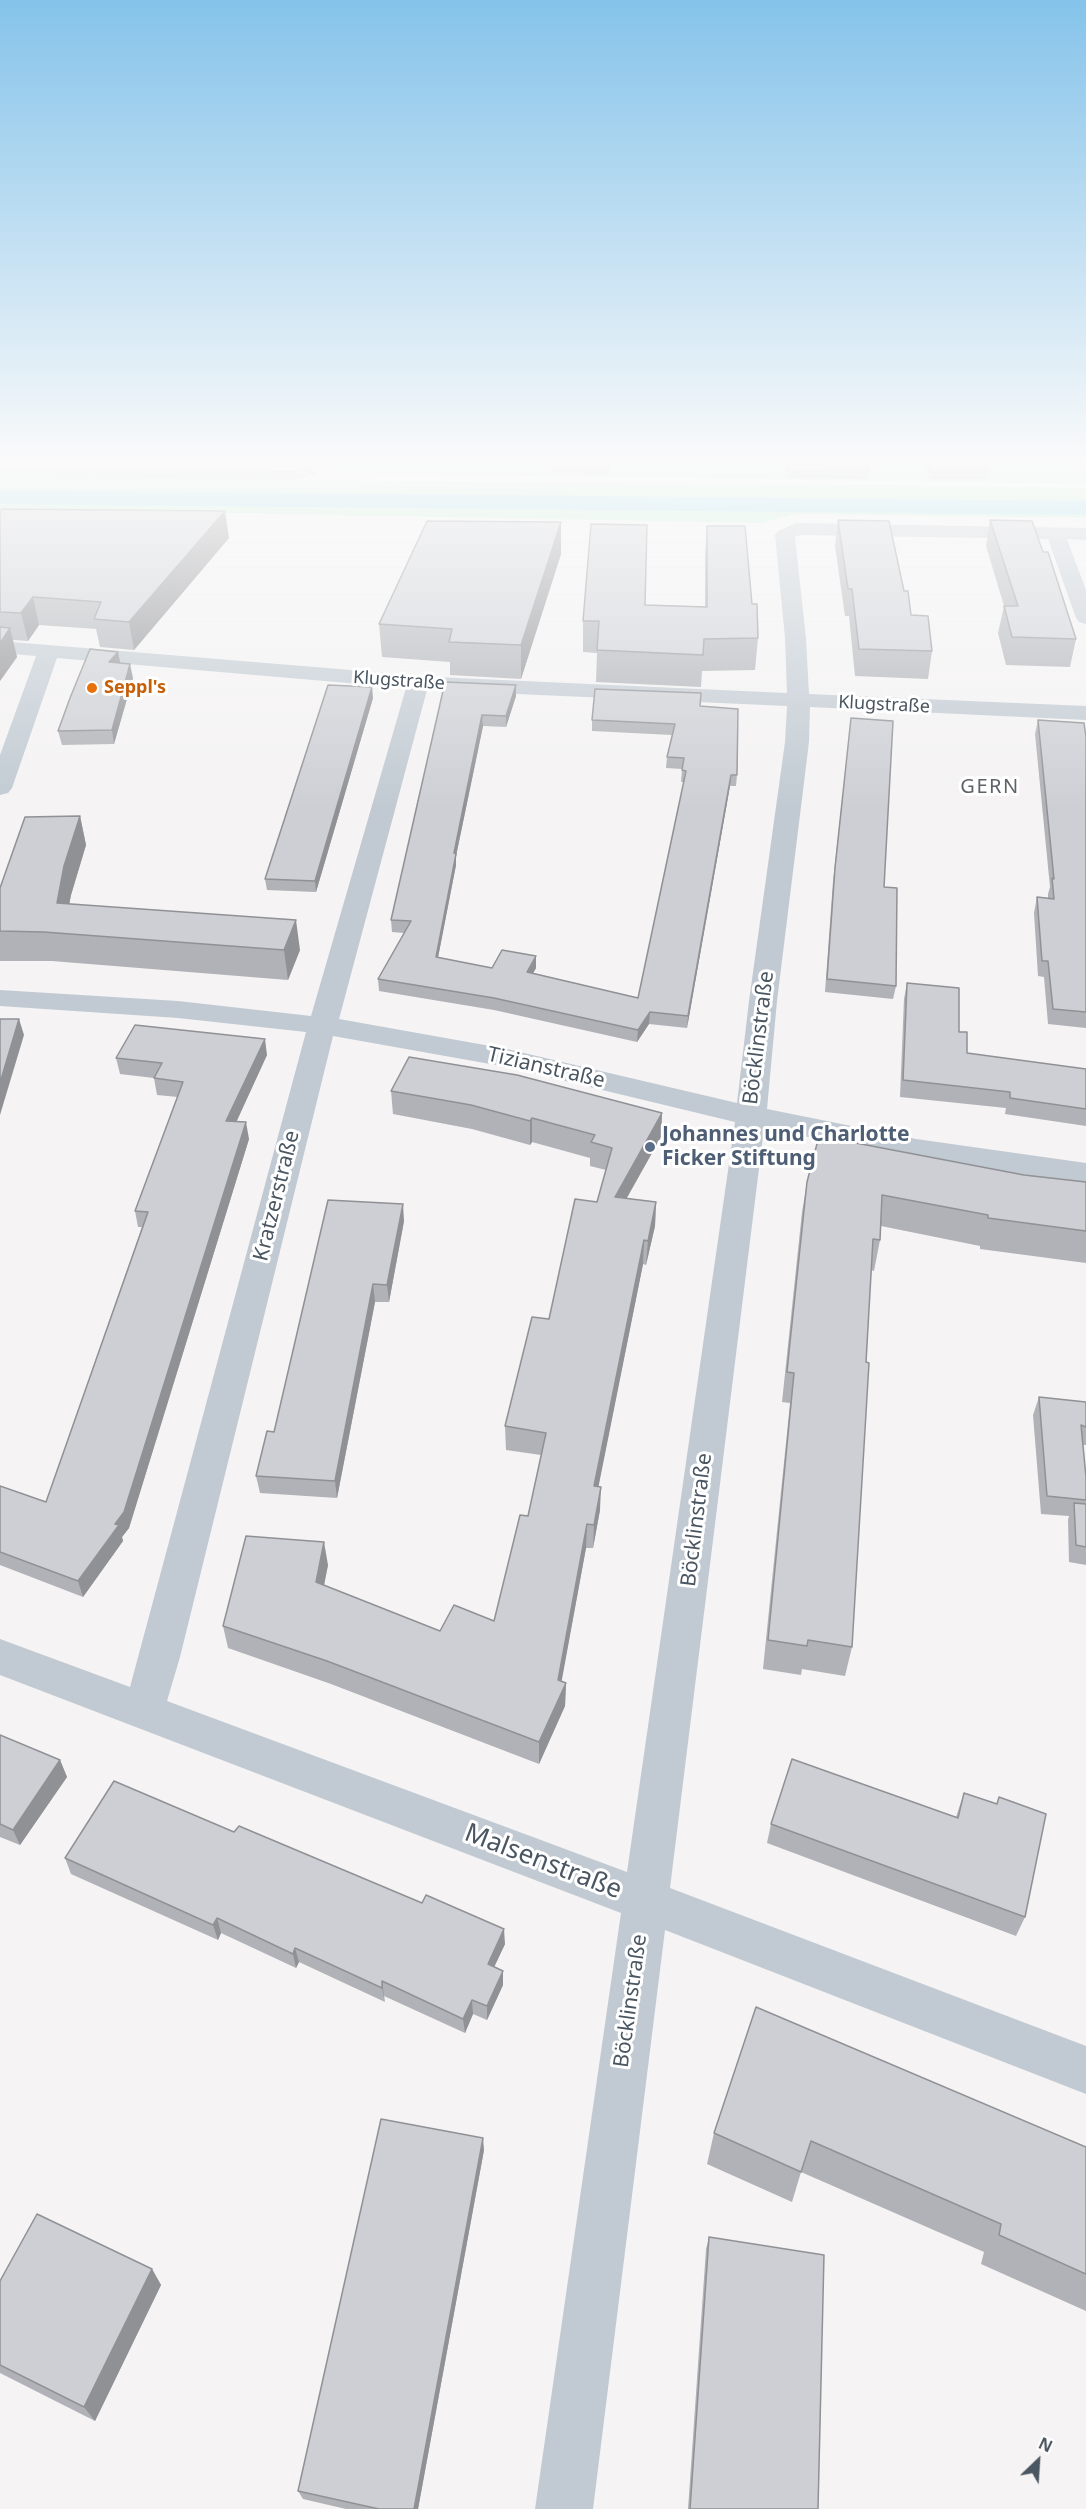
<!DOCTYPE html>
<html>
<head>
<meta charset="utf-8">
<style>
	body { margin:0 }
	#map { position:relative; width:1086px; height:2509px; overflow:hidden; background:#f5f3f3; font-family:"Noto Sans",sans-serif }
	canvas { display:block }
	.north { position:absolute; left:1008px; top:2431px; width:60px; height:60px; -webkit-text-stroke:4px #fff; paint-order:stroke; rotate:25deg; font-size:16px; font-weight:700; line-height:24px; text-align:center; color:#4a5661 }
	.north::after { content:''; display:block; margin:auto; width:21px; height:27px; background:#4a5661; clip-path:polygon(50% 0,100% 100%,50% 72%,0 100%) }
</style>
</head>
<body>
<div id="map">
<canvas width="1086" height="2509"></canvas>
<div class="north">N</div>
</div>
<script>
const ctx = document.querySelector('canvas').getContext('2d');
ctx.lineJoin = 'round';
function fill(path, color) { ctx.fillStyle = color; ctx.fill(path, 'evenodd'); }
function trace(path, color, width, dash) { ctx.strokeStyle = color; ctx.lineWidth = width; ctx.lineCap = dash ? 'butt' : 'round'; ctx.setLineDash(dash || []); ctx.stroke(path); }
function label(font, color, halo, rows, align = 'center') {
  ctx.font = font + ' "Noto Sans",sans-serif'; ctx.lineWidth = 6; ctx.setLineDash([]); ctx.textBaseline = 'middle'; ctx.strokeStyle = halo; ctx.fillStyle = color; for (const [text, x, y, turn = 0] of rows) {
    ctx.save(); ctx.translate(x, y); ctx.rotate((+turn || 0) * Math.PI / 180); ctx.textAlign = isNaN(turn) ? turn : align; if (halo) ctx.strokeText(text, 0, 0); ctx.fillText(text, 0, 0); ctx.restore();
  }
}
const green = new Path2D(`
	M330,457H1086V484L325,473Z
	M0,476C362,483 724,481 1086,488V518L798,514L760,523L0,509Z`);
const canal = new Path2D(`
	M0,490L1086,501V515L0,504Z`);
const minor = new Path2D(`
	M309,457H327L316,474L295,480L0,476V466L295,470L304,466Z
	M796,523L1086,528V540L1067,539L1086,590V624L1079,622L1076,618L1048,539L800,535L795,537L806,638L809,694L1086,706V720L810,707L809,742L777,1001L767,1109L916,1139L1086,1163V1185L916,1159L764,1128L670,1888L1086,2046V2094L665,1930L593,2509H535L621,1913L0,1675V1639L130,1687L306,1032L178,1018L0,1006V990L178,1001L311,1016L406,688L57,658L12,788L8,793L0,795V755L36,656L0,653V641L436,677L787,693L785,638L775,535L778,531ZM427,690L787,706L785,742L749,1001L737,1103L507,1049L339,1019ZM333,1036L507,1067L735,1122L627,1872L167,1701L180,1657Z`);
const wall = new Path2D(`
	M328,457H472L470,464L348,461V458H329Z
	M553,457H611L608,474L552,473Z
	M784,457H866L869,472L868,479L787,478Z
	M921,457H985L988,472L986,479H931Z
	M1058,457H1086V467L1061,465Z
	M0,511L229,538L134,650L100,647L96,629L39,625L28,641L13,640L17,657L0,681Z
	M838,520L904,591L911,615L932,651L928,679L855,676L849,616H845L835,546Z
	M990,520L1043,552L1076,639L1070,667L1006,665L998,633L1004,606L986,546Z
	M561,522V554L521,679L450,675V662L382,657L379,624Z
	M707,526L752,604L758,638L755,670L702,671L701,687L596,682L597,653L583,652V621L645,605L705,607V556Z
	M120,663L133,678L114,744L62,745L58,731Z
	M445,682L516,685V696L506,727L483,726L456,856V865L438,957L492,968L536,956V968L533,973L638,998L684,782H681L682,769L666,768L667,757L672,735L592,731V720L700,706L737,775L736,786H730L687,1028L649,1024L637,1042L494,1010L379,991L378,979L404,933L392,932L391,920Z
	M373,698L316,892L267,890L265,879Z
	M1038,720L1086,737V1028L1048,1024L1044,977L1038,976L1034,913L1037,897L1048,898V894L1050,887L1035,734Z
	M850,730L896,986L893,999L825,992L833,881Z
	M80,816L86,845L71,895L69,904L300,950L288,980L52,961H0V888Z
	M907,983L959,1032L967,1053L1086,1069V1126L1005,1114L1006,1108L900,1097L904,999Z
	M267,1055L236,1122L249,1139L129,1528L122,1537L123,1541L83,1597L0,1565V1486L46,1502L142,1227H138L135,1211L178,1097L157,1095L154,1078L120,1074L116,1058Z
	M391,1091L662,1113L661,1137L626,1198L656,1202L655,1226L646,1265L643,1264L598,1487L600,1510L593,1548H586L561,1682L566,1683L565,1706L539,1764L331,1684L228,1648L223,1626L328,1565L324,1585L440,1631L494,1621L528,1516L541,1455L506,1450L505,1426L597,1202L606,1170L590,1166V1158L532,1142L530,1145L472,1129L393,1114Z
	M1024,1175L1086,1182V1263L980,1249V1246L881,1226L880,1240L874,1271L871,1270L852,1647L845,1676L802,1669L801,1675L763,1669L790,1403L782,1402L802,1212L807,1182Z
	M404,1221L389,1302H375L337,1498L260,1493L256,1476L274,1432Z
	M1039,1397L1086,1402V1445H1083L1086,1477V1565L1069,1562L1068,1520L1069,1516L1041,1514L1033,1415Z
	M0,1735L60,1760L67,1777L20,1845L0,1837Z
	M964,1793L997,1804L999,1797L1025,1917L1016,1936L767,1843L771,1824L956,1817Z
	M234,1832L505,1944L494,1967L503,1971V1985L487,2020L473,2014L465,2033L384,1996L385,2002L299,1962L296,1968L221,1933L218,1940L71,1874L65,1858Z
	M714,2133L1086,2147V2311L981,2264L984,2252L801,2172L792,2202L707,2164Z
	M484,2150L418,2509H346L303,2499L298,2491Z
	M709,2237L818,2509H688L706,2249Z
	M152,2269L161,2285L95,2421L0,2373V2281Z`);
const shadedWall = new Path2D(`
	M609,457H611L608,474Z
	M225,511L229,538L134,650L129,622Z
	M561,522V554L521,679V645Z
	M33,597L39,625L28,641L21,613Z
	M10,628L17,657L0,681V643Z
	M118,652L121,666L109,662Z
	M130,664L133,678L114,744L112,730Z
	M516,685V696L506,727V716Z
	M372,687L373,698L316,892L315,881Z
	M482,715L483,726L456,856V865L436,968V957L454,853Z
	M731,775L730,786L687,1028L688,1016Z
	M80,816L86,845L71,895L64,933L57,903L64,866Z
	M296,920L300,950L288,980L284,950Z
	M536,956V968L527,984V972Z
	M650,1012L649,1024L637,1042L638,1030Z
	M19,1019L24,1035L0,1115V1083Z
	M265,1039L267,1055L229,1138L226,1121Z
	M662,1113L661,1137L614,1221L615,1197Z
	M532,1118V1142L530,1145V1121Z
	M246,1122L249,1139L129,1528L122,1537L123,1541L83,1597L78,1581L115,1524Z
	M656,1202L655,1226L646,1265L648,1241Z
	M403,1204L404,1221L389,1302L387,1285Z
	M644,1240L643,1264L594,1509V1486Z
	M373,1284L375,1302L337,1498L335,1481Z
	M601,1487L600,1510L593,1548L594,1525Z
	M587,1524L586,1548L558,1701L566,1683L565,1706L539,1764V1742L558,1680Z
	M324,1542L328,1565L320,1605L316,1582Z
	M60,1760L67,1777L20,1845L13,1830Z
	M217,1918L221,1933L218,1940L213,1925Z
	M504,1929L505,1944L489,1978L488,1964Z
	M295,1948L299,1962L296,1968L293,1954Z
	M503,1971V1985L487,2020V2006Z
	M382,1981L384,1996L385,2002L382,1988Z
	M472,2000L473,2014L465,2033L463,2019Z
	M483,2138L484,2150L418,2509H414Z
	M152,2269L161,2285L95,2421L84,2407Z`);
const building = new Path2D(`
	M786,457H866L869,472L788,471Z
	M925,457H985L988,472H932Z
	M1062,457H1086V459L1062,458Z
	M2,509L225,511L129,622L94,619L101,602L33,597L21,613L0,612V511Z
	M838,520L889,521L904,591H908L911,615L928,616L932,651L859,649L852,589H848Z
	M990,520L1032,521L1043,552H1048L1076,639L1012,637L1004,606H1018Z
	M427,521L561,522L521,645L449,642L452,629L379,624Z
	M591,524L647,525L645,605L707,607V526H745L752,604H757L758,638L704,639L703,655L597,650L599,621H583Z
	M0,627L10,628L0,643Z
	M90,649L118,652L109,662L130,664L112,730L58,731L70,698Z
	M445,682L516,685L506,716L482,715L454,853L456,854L436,957L492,968L502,950L536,956L527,972L638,998L686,771L682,770L684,758L667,757L675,724L592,720L595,689L701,693L700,706L738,709L737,775H731L688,1016L650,1012L638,1030L494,998L378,979L411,921L391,920Z
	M328,685L372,687L315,881L265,879Z
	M851,718L893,721L884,887L897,888L896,986L827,979L835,868Z
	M1038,720L1084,723L1086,737V1012L1053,1009L1048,961H1042L1037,897L1054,899L1052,878L1054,879Z
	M80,816L64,866L57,903L296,920L284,950L44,932L0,931V888L25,817Z
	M907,983L959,988V1032H967V1053L1086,1069V1109L1010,1098V1092L903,1080Z
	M0,1019H19L0,1083Z
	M135,1025L265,1039L226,1121L246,1122L124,1512L115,1524L119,1525L78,1581L0,1552V1486L46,1502L148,1212L135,1211L183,1082L154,1078L162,1063L116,1058Z
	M409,1057L517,1075L662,1113L615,1197L656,1202L648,1241L644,1240L594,1486L601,1487L594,1525L587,1524L558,1680L566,1683L539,1742L327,1661L223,1626L246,1536L324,1542L316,1582L440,1631L454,1605L494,1621L520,1515L528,1516L546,1433L505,1426L532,1317L549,1319L575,1199L597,1202L612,1148L591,1142L595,1135L532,1118L530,1121L471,1105L391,1091Z
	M819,1136L1024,1175L1086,1182V1231L988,1218V1215L882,1195L880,1240L873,1239L866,1362L869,1363L852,1647L808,1640L807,1646L768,1640L794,1373L787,1372L789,1352L807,1182Z
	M328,1200L403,1204L387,1285L373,1284L335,1481L256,1476L267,1431L274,1432Z
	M1039,1397L1086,1402V1427L1081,1425L1086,1477V1500L1047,1496Z
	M1074,1503L1086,1504V1547L1076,1545Z
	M0,1735L60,1760L13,1830L0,1824Z
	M792,1759L958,1818L964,1793L997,1804L999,1797L1046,1814L1025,1917L771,1824Z
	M114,1781L234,1832L239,1826L422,1903L426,1895L504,1929L488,1964L503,1971L487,2006L472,2000L463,2019L382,1981V1988L295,1948L293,1954L217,1918L213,1925L65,1858Z
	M756,2007L1086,2147V2274L999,2235L1001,2224L811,2141L801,2172L714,2133Z
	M381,2119L483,2138L414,2509H379L298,2491Z
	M37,2214L152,2269L84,2407L0,2365V2281Z
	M709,2237L824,2255L818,2509H690Z`);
const markers = [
	[92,688,6,"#e8710a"],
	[650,1147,6,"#5c6f8a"]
];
const farStreetnames = [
	["Klugstraße",399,681,4],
	["Klugstraße",884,705,3]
];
const farFoodnames = [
	["Seppl's",104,688]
];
const farQuarternames = [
	["GERN",990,787]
];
const streetNames = [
	["Böcklinstraße",759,1038,-83],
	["Tizianstraße",546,1068,13],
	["Kratzerstraße",277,1196,-76],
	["Böcklinstraße",697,1520,-83],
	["Böcklinstraße",631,2001,-82]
];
const serviceNames = [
	["Johannes und Charlotte",662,1135],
	["Ficker Stiftung",662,1159]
];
const nearStreetnames = [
	["Malsenstraße",543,1862,21]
];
fill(green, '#c3f1d5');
fill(canal, '#90daee');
fill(minor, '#c1cad2');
fill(wall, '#b0b2b7');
fill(shadedWall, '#909195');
fill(building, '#cdcfd5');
trace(building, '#909195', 1.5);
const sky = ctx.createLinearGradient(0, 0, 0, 808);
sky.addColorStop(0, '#85c3ea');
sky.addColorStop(0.57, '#fafafa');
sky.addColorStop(1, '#fafafa00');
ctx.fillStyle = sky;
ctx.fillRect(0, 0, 1086, 808);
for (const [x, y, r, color] of markers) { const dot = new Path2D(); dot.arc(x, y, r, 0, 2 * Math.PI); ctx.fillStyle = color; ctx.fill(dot); trace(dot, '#fff', 2); }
label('18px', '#4a5661', '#fff', farStreetnames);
label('bold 18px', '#c56008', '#fff', farFoodnames, 'left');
ctx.letterSpacing = '1.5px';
label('20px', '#5f6368', '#fff', farQuarternames);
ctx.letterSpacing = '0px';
label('21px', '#4a5661', '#fff', streetNames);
label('bold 21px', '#4e5e75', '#fff', serviceNames, 'left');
label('26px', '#4a5661', '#fff', nearStreetnames);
</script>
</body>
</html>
